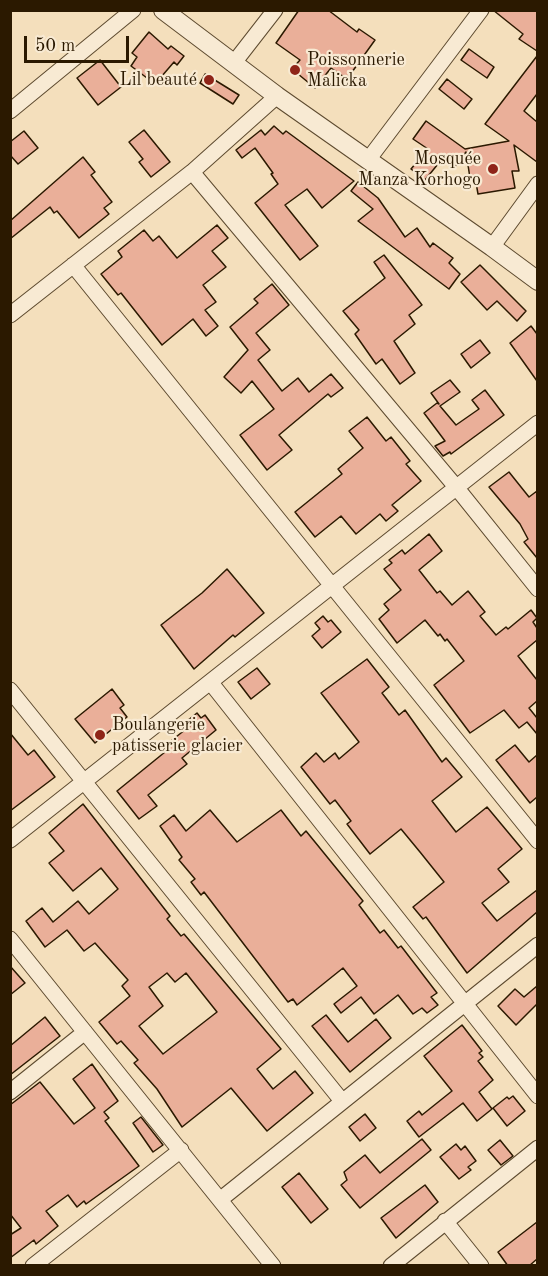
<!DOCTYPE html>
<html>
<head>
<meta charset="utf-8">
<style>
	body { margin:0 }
	#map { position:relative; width:548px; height:1276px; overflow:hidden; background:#f4dfbc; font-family:"Old Standard TT",serif }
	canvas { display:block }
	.frame { position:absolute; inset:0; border:12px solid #2b1900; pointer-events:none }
	.scale { position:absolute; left:24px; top:36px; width:105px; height:27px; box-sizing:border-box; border:3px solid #2b1900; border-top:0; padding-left:8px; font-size:18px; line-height:21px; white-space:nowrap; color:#2b1900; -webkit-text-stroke:4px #f8ead3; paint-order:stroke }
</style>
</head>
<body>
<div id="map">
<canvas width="548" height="1276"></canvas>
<div class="frame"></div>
<div class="scale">50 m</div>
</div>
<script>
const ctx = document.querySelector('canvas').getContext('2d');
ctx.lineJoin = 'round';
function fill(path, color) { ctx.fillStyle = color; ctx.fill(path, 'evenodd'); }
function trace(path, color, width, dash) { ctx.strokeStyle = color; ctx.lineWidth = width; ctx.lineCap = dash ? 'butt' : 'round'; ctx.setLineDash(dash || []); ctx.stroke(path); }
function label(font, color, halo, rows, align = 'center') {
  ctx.font = font + ' "Old Standard TT",serif'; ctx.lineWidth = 4.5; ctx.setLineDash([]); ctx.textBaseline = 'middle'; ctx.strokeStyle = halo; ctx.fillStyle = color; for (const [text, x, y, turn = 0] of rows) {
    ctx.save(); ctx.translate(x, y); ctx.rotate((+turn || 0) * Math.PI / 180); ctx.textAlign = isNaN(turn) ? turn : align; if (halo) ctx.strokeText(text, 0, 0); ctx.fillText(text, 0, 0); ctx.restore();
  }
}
const building = new Path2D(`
	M299,10H328L357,32L359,29L375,40L347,79L331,68L315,88L292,69L300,60L276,43Z
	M493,10H537V51L519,39L523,34Z
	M149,32L168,49L171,46L184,56L177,65L174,62L155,84L131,66L137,57L132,53Z
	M469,49L494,67L487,78L461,60Z
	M537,56V94L524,111L537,122V162L514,145L519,171H512L515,188L478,194L475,177L470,178L466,152L454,168L442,159L425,180L411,169L428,149L413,139L426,121L465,149L509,141L485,124Z
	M100,60L121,87L98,105L77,78Z
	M205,74L239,95L233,104L200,83Z
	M447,79L472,99L464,109L439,89Z
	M274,126L283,134L286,131L354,181L322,208L307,189L285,205L318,246L300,260L255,203L278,184L271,174L273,173L255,148L242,158L236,150L261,130L265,135Z
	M144,130L170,162L151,177L139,162L143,159L129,142Z
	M24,131L38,148L18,164L10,155V142Z
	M83,157L95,172L91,175L112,202L104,208L109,214L79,238L57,211L54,213L50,207L10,239V221Z
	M358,182L378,198L405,237L417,228L430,247L433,243L453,258L449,263L460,274L449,289L358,221L373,209L351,191Z
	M217,225L228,238L212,251L226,267L203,285L216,302L205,310L218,326L206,336L193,319L162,345L121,293L118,295L101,274L122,257L118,251L144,230L153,241L159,236L177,258Z
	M384,255L422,305L409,315L415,324L394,341L415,373L400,384L382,359L376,364L355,334L359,330L343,311L385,278L374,262Z
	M480,265L526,311L517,321L497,301L487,310L461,282Z
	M272,284L289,305L256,333L270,350L258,360L282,391L298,378L309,392L331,374L343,388L331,397L328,394L279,435L292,450L267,470L240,435L274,409L252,381L241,393L224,377L248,350L230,327L258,303L254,299Z
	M531,326L537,334V381L510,343Z
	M480,340L490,353L471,368L461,354Z
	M450,380L460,392L440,406L456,425L479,409L472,400L485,390L504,415L451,454L450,452L443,456L435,446L445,441L424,413L437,403L439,404L431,393Z
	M367,417L386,441L391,437L410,461L406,464L421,481L392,505L398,511L386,521L380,514L356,534L341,516L315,537L295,512L342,474L338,469L363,448L349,431Z
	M509,472L529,497L537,491V558L524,542L528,539L520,524L489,487Z
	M429,534L442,551L419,570L437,593L440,591L452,605L468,591L485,612L480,616L496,635L506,627L508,629L531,610L537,618L533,622L537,628V640L518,656L537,680V701L529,708L537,718V734L527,722L519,728L504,710L470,733L434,685L464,661L447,639L445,641L440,634L438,636L425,620L397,643L379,619L389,610L384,604L401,590L384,569L392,563L389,560L402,550L405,554Z
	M227,569L264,613L235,637L233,635L194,669L161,625L202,593Z
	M323,616L328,622L331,620L341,632L322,648L312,636L320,629L315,623Z
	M367,659L389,687L382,693L399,715L405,710L442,762L446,758L462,777L432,801L456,832L487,807L522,849L498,869L509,882L482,903L497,921L537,890V912L467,973L426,917L423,919L413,907L444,882L420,852L401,829L370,854L347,824L351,821L335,800L330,804L301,767L316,753L324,762L335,753L339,759L359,742L321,693Z
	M257,668L270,684L251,699L238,682Z
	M112,689L124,705L120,708L127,717L95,743L75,719Z
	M197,713L201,718L205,715L216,730L182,758L187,764L148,795L157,806L139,819L117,791L165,752L163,750L166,745L191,725L187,721Z
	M10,733L28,755L34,750L55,777L10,811Z
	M515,745L529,762L537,755V797L530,803L496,760Z
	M83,804L170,916L167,919L181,936L184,934L281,1049L257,1069L273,1089L295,1071L313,1093L267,1131L231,1088L182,1127L157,1089L134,1063L138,1060L121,1041L117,1044L99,1022L130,996L122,986L128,980L95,943L84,951L67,930L45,947L26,921L42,908L53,922L78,901L89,914L118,889L101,868L73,891L49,863L64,851L49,833ZM167,973L175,982L186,973L217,1012L163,1054L139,1026L163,1006L149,987Z
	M210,810L237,842L281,810L301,836L306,831L363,901L359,905L380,933L384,930L398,948L401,946L437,993L431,997L438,1005L427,1013L422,1008L413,1014L398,995L374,1014L361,997L341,1013L334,1004L357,986L343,968L297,1005L293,999L288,1002L204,892L201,895L191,882L195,879L179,860L182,857L160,826L174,815L186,831Z
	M10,966L25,983L10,995Z
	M537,986V1004L516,1025L498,1006L515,989L524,997Z
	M326,1015L348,1042L376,1019L391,1038L350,1072L312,1026Z
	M45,1017L60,1036L10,1075V1046Z
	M462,1025L482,1051L479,1053L483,1057L478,1061L493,1080L479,1092L492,1109L477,1121L463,1103L419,1137L407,1121L419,1111L422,1115L452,1091L424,1056Z
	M92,1064L118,1101L104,1112L109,1118L105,1121L139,1166L86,1204L84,1201L77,1207L68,1195L46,1211L58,1226L36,1244L34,1240L10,1258V1235L21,1228L10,1214V1105L40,1082L74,1124L95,1108L73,1079Z
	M513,1096L525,1111L507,1126L493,1108L507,1097L509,1099Z
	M365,1114L376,1128L360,1141L349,1127Z
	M141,1117L163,1145L153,1152L133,1123Z
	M422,1139L431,1150L360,1208L341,1185L347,1180L344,1172L365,1155L380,1173Z
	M500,1140L513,1156L501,1165L488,1150Z
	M456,1144L461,1150L465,1146L476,1161L468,1167L471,1170L459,1179L440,1157Z
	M299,1173L328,1209L311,1223L282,1187Z
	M425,1185L438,1202L396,1238L381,1218Z
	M537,1222V1259L529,1266H508L498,1252Z`);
const minor = new Path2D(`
	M233,64L275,10
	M10,111L133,10
	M368,160L481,10
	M192,172L456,487L538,589
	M492,247L538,184
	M73,265L538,841
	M10,315L192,172L277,96
	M211,683L538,1096
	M10,690L342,1101
	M10,840L538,423
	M10,939L273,1266
	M10,1092L85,1032
	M221,1199L538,945
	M445,1221L481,1266
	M33,1266L181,1150
	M391,1266L538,1148`);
const tertiary = new Path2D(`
	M163,10L277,96L492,247L538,281`);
const markers = [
	[295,70,6,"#8f2418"],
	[209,80,6,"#8f2418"],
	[493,169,6,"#8f2418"],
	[100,735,6,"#8f2418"]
];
const poiNames = [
	["Poissonnerie",307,60],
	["Malicka",307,81],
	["Lil beauté",197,80,"right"],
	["Mosquée",481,159,"right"],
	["Manza Korhogo",481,180,"right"],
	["Boulangerie",112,725],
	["patisserie glacier",112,746]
];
fill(building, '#eaaf99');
trace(building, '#2b1900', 1.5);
trace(minor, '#5d4a2f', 17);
trace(tertiary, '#5d4a2f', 20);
trace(minor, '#f8ead3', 15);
trace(tertiary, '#f8ead3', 18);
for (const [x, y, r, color] of markers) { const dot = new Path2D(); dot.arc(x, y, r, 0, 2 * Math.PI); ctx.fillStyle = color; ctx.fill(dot); trace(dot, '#f8ead3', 2); }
label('18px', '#2b1900', '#f8ead3', poiNames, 'left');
</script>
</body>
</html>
